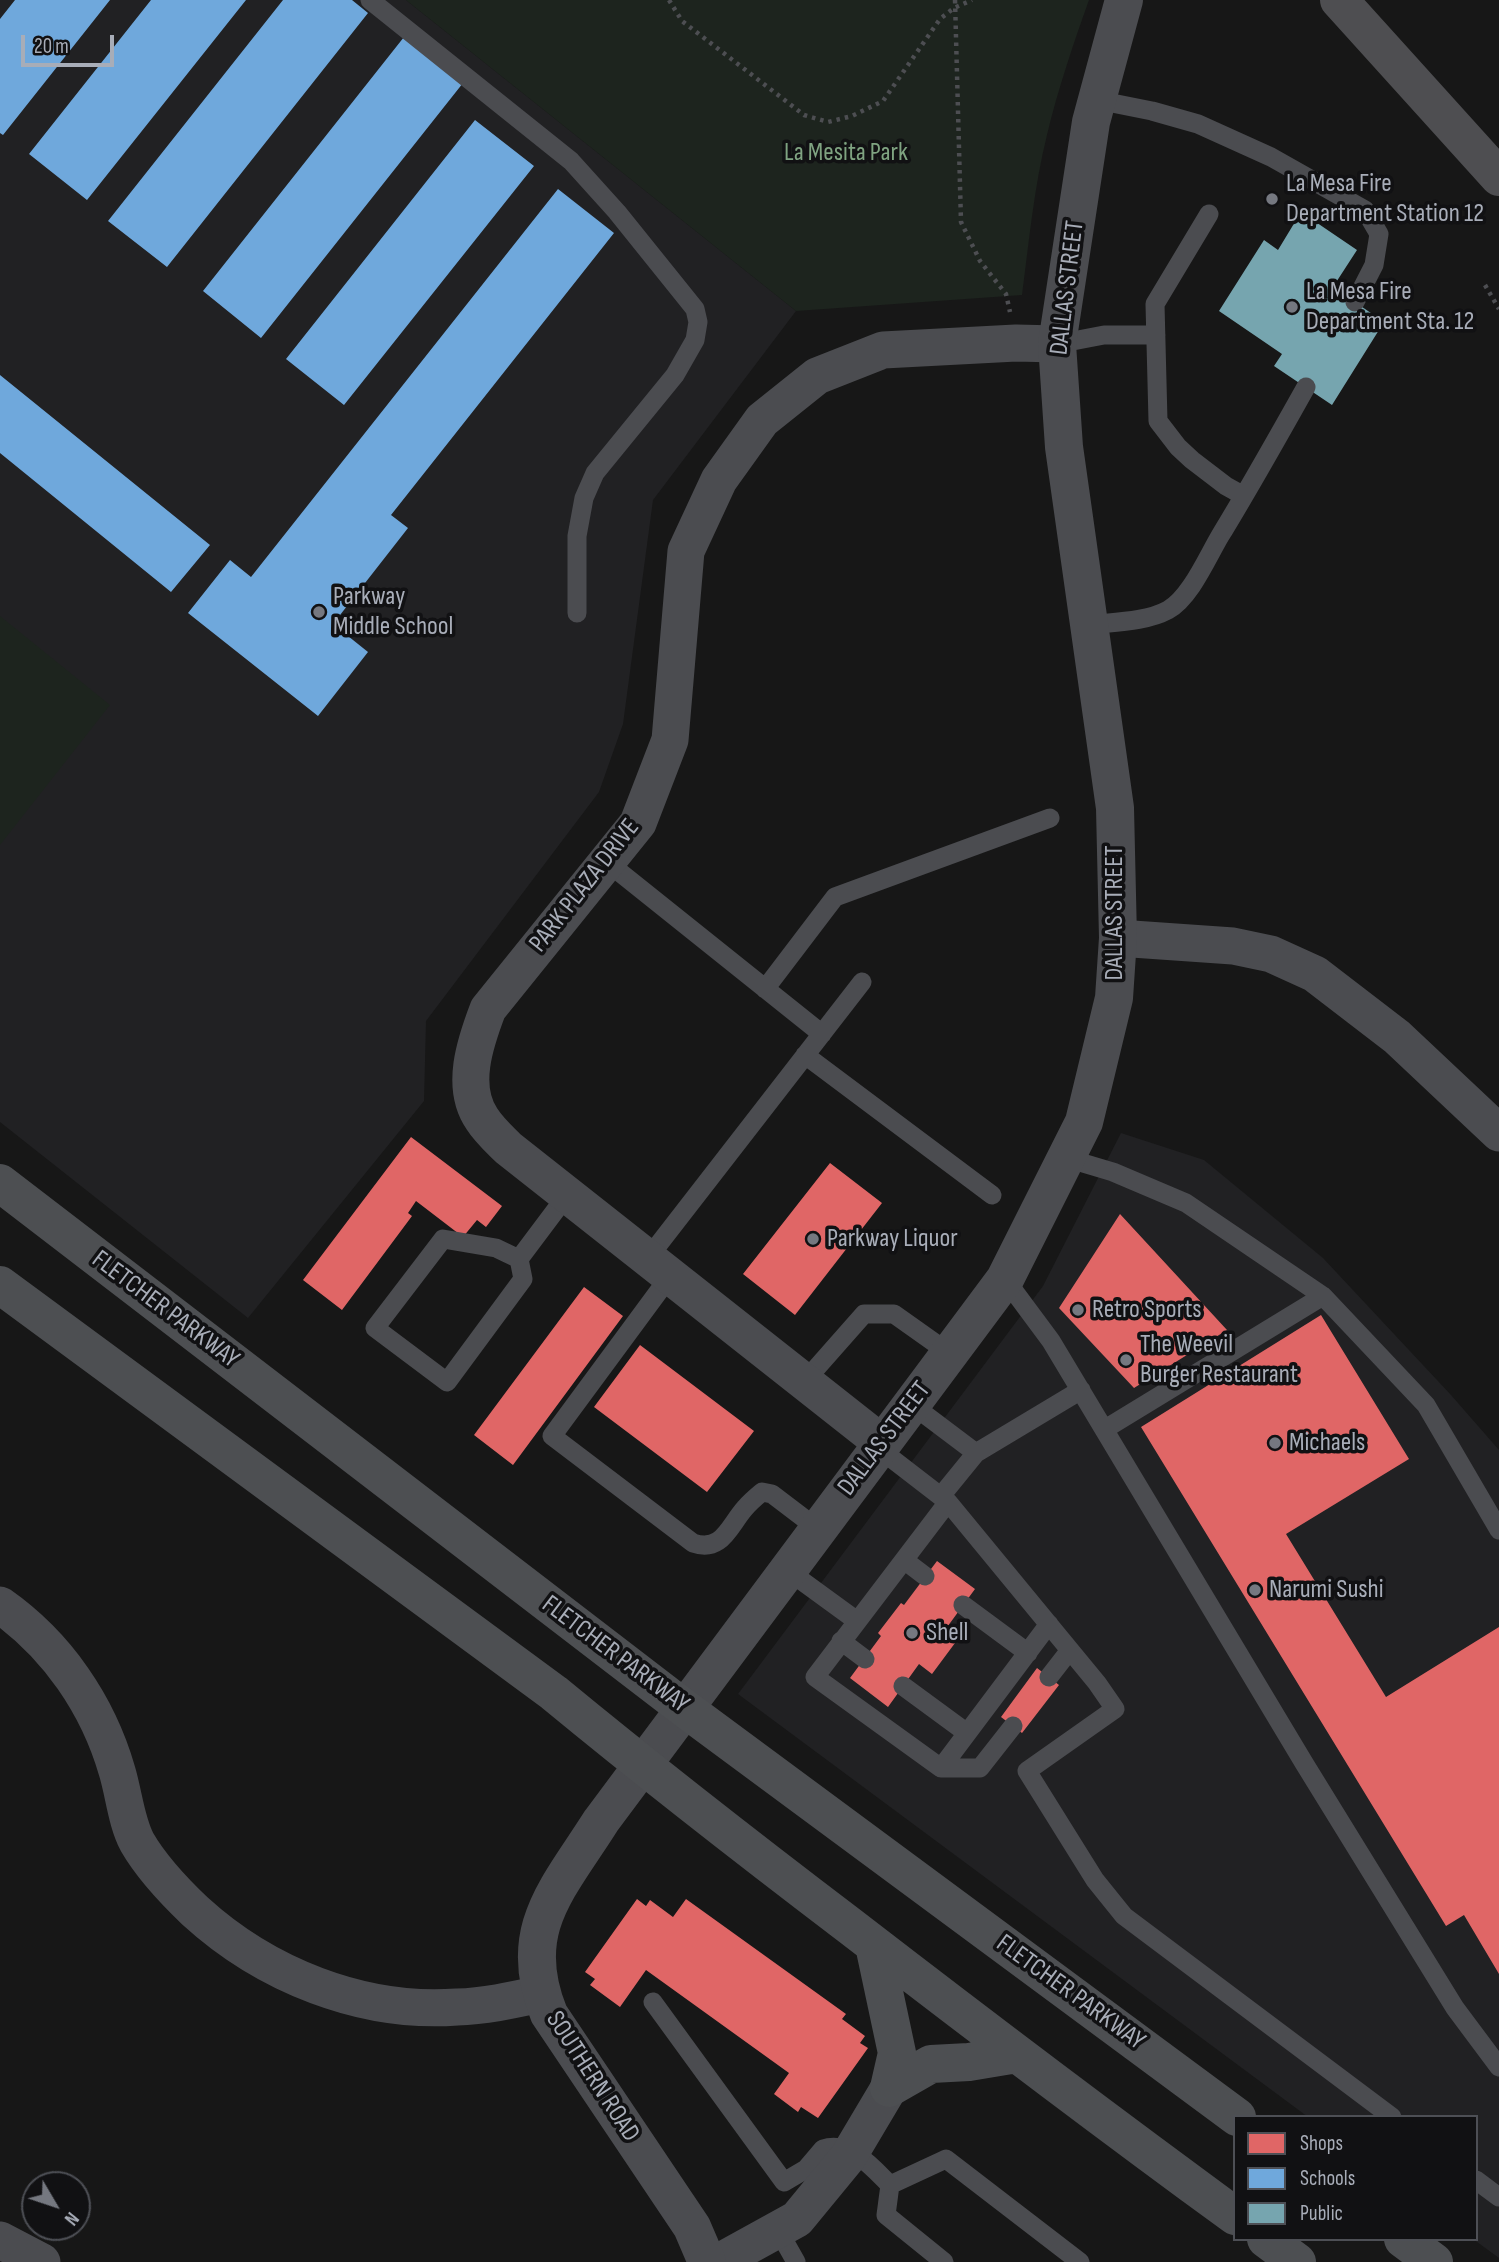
<!DOCTYPE html>
<html>
<head>
<meta charset="utf-8">
<style>
	body { margin:0 }
	#map { position:relative; width:1499px; height:2262px; overflow:hidden; background:#171717; font-family:"Sofia Sans Condensed",sans-serif }
	canvas { display:block }
	.legend { position:absolute; left:1233px; top:2115px; width:245px; height:126px; box-sizing:border-box; background:#111113; border:2px solid #4d4f55; margin:0; padding:9px 12px; list-style:none; font-size:21px; color:#a8adb8 }
	.legend li { display:flex; align-items:center; gap:14px; height:35px }
	.legend b { width:35px; border:2px solid #4d4f55 }
	.north { position:absolute; left:21px; top:2171px; width:70px; height:70px; box-sizing:border-box; background:#111113; border:2px solid #4d4f55; border-radius:50%; rotate:129deg; font-size:19px; font-weight:700; line-height:28px; text-align:center; color:#a8adb8 }
	.north::after { content:''; display:block; margin:auto; width:24px; height:32px; background:#757880; clip-path:polygon(50% 0,100% 100%,50% 72%,0 100%) }
	.scale { position:absolute; left:21px; top:35px; width:93px; height:32px; box-sizing:border-box; border:4px solid #a8adb8; border-top:0; padding-left:9px; font-size:21px; line-height:24px; white-space:nowrap; color:#a8adb8; -webkit-text-stroke:5px #111113; paint-order:stroke }
</style>
</head>
<body>
<div id="map">
<canvas width="1499" height="2262"></canvas>
<ul class="legend">
<li><b style="height:19px;background:#e06666"></b>Shops</li>
<li><b style="height:19px;background:#6fa8dc"></b>Schools</li>
<li><b style="height:19px;background:#76a5af"></b>Public</li>
</ul>
<div class="north">N</div>
<div class="scale">20 m</div>
</div>
<script>
const ctx = document.querySelector('canvas').getContext('2d');
ctx.lineJoin = 'round';
function fill(path, color) { ctx.fillStyle = color; ctx.fill(path, 'evenodd'); }
function trace(path, color, width, dash) { ctx.strokeStyle = color; ctx.lineWidth = width; ctx.lineCap = dash ? 'butt' : 'round'; ctx.setLineDash(dash || []); ctx.stroke(path); }
function label(font, color, halo, rows, align = 'center') {
  ctx.font = font + ' "Sofia Sans Condensed",sans-serif'; ctx.lineWidth = 7; ctx.setLineDash([]); ctx.textBaseline = 'middle'; ctx.strokeStyle = halo; ctx.fillStyle = color; for (const [text, x, y, turn = 0] of rows) {
    ctx.save(); ctx.translate(x, y); ctx.rotate((+turn || 0) * Math.PI / 180); ctx.textAlign = isNaN(turn) ? turn : align; if (halo) ctx.strokeText(text, 0, 0); ctx.fillText(text, 0, 0); ctx.restore();
  }
}
const built = new Path2D(`
	M0,0H406L796,311L653,500L623,724L599,792L426,1021L424,1101L248,1318L0,1122Z
	M1121,1133L1204,1160L1323,1258L1451,1395L1499,1450V2258L1473,2239H1476V2117H1308L738,1694L1043,1286Z`);
const green = new Path2D(`
	M406,0H1089C1073,45 1058,89 1047,135C1034,187 1029,242 1022,295L796,311Z
	M0,616L110,705L0,845Z`);
const shops = new Path2D(`
	M411,1137L502,1206L486,1227L477,1220L463,1237L416,1201L408,1213L412,1216L342,1310L303,1280Z
	M830,1163L882,1203L795,1315L743,1274Z
	M1120,1214L1227,1330L1134,1388L1059,1308Z
	M584,1287L623,1316L513,1465L474,1435Z
	M1321,1315L1409,1459L1286,1534L1386,1697L1499,1627V1974L1464,1915L1446,1926L1141,1427Z
	M640,1345L754,1431L707,1492L594,1407Z
	M937,1561L975,1589L942,1634L955,1643L932,1674L919,1664L888,1707L850,1678L881,1636L878,1633L901,1603L904,1605Z
	M1037,1668L1059,1685L1022,1733L1001,1717Z
	M637,1899L646,1906L650,1900L673,1917L686,1899L846,2014L842,2019L865,2036L860,2043L868,2048L818,2118L801,2107L798,2112L774,2094L789,2073L646,1970L620,2007L590,1985L595,1979L585,1972Z`);
const schools = new Path2D(`
	M15,0H110L3,135L0,133V19Z
	M151,0H246L87,200L29,154Z
	M283,0H352L368,13L167,267L108,221Z
	M404,37L463,83L261,338L203,291Z
	M475,120L534,166L344,405L286,359Z
	M558,189L614,233L391,515L408,528L333,624L368,652L318,716L188,613L230,560L251,577Z
	M0,375L210,545L171,592L0,453Z`);
const public = new Path2D(`
	M1301,212L1357,250L1333,287L1384,322L1332,405L1274,366L1282,354L1219,311L1264,240L1278,250Z`);
const path = new Path2D(`
	M669,0L682,21L804,115L828,122L852,116L883,101L940,19L954,8L972,0
	M955,0L961,222L980,261L1006,294L1010,312
	M1485,285L1499,309`);
const service = new Path2D(`
	M370,0L571,161L617,212L695,309L698,322L695,340L675,375L595,473L584,498L577,536V613
	M1097,100L1152,111L1198,124L1271,157L1365,210L1379,234L1374,265L1355,302
	M1209,214L1155,304L1158,421L1178,447L1192,460L1226,486L1244,496
	M1057,344L1104,335H1156
	M1089,625C1114,622 1146,622 1168,610C1190,598 1207,558 1220,536C1250,487 1278,437 1306,387
	M607,862L822,1034
	M765,989L835,897L1050,818
	M805,1055L992,1195
	M1066,1158L1113,1172L1186,1203L1323,1296L1426,1405L1499,1530
	M648,1258L862,982
	M519,1259L496,1248L443,1239L375,1328L447,1382L523,1279L519,1259L567,1195
	M670,1276L552,1436L693,1543C722,1553 729,1526 745,1508C750,1502 756,1497 762,1492L772,1494L818,1529
	M1005,1279L1051,1341L1304,1763L1455,2008L1499,2067
	M804,1382L864,1314H894L949,1353
	M911,1404L976,1453
	M1105,1429L1323,1296
	M878,1448L948,1502L1097,1683L1115,1709L1027,1771L1095,1880L1124,1916L1392,2117
	M941,1496L976,1453L1081,1390
	M948,1502L815,1677L941,1768L1049,1624
	M904,1560L925,1576
	M787,1570L857,1621
	M963,1605L1028,1653
	M841,1641L865,1659
	M1049,1677L1070,1650
	M903,1686L967,1733
	M941,1768H980L1013,1726
	M653,2002L784,2182L806,2169L823,2149C850,2140 873,2168 890,2185L886,2215L944,2262
	M1476,2180L1499,2197
	M890,2185L946,2159L1080,2262
	M778,2230L796,2262`);
const minor = new Path2D(`
	M1118,938L1233,946L1271,954L1315,974L1397,1037L1499,1133
	M882,1443L508,1148C499,1139 489,1130 482,1119C460,1087 475,1043 488,1009L638,823L670,740L686,551L719,480L762,420L817,376L883,350L1016,343L1057,344
	M0,1605C57,1645 98,1705 117,1771C124,1794 126,1821 137,1842C152,1868 174,1891 195,1911C265,1975 362,2014 457,2007C486,2006 513,2000 541,1994
	M0,2240L42,2262
	M719,2262L797,2219L848,2157L889,2088`);
const tertiary = new Path2D(`
	M707,2262L692,2227L549,2014C515,1930 558,1889 601,1821L1005,1279L1084,1122L1114,998L1118,938L1115,808L1064,447L1057,344L1091,122L1124,0`);
const primary = new Path2D(`
	M0,1183L684,1708L1237,2117
	M0,1285L554,1693C651,1773 750,1850 850,1926C977,2024 1105,2121 1235,2216
	M874,1945L897,2053L889,2088
	M889,2088L931,2064L969,2062L1017,2054
	M1266,2239L1297,2262
	M1403,2239L1434,2262`);
const motorway = new Path2D(`
	M1339,0L1499,177`);
const markers = [
	[1272,199,7,"#757880"],
	[1292,307,7,"#757880"],
	[319,612,7,"#757880"],
	[813,1239,7,"#757880"],
	[1078,1310,7,"#757880"],
	[1126,1360,7,"#757880"],
	[1275,1443,7,"#757880"],
	[1255,1590,7,"#757880"],
	[912,1633,7,"#757880"]
];
const parkNames = [
	["La Mesita Park",846,153]
];
const poiNames = [
	["La Mesa Fire",1286,184],
	["Department Station 12",1286,214],
	["La Mesa Fire",1306,292],
	["Department Sta. 12",1306,322],
	["Parkway",333,597],
	["Middle School",333,627],
	["Parkway Liquor",827,1239],
	["Retro Sports",1092,1310],
	["The Weevil",1140,1345],
	["Burger Restaurant",1140,1375],
	["Michaels",1289,1443],
	["Narumi Sushi",1269,1590],
	["Shell",926,1633]
];
const streetNames = [
	["DALLAS STREET",1068,288,-83],
	["PARK PLAZA DRIVE",585,886,-52],
	["DALLAS STREET",1115,913,-90],
	["FLETCHER PARKWAY",165,1310,37],
	["DALLAS STREET",885,1439,-53],
	["FLETCHER PARKWAY",615,1655,37],
	["FLETCHER PARKWAY",1070,1993,36],
	["SOUTHERN ROAD",592,2077,57]
];
fill(built, '#212123');
fill(green, '#1d241e');
fill(shops, '#e06666');
fill(schools, '#6fa8dc');
fill(public, '#76a5af');
trace(path, '#4d4e52', 4.5, [3.5, 5]);
trace(service, '#4b4c50', 19);
trace(minor, '#4b4c50', 37);
trace(tertiary, '#4b4c50', 38);
trace(primary, '#4d4f52', 38);
trace(motorway, '#4e4e51', 38);
for (const [x, y, r, color] of markers) { const dot = new Path2D(); dot.arc(x, y, r, 0, 2 * Math.PI); ctx.fillStyle = color; ctx.fill(dot); trace(dot, '#111113', 2.5); }
label('26px', '#7fa381', '#111113', parkNames);
label('26px', '#a8adb8', '#111113', poiNames, 'left');
label('26px', '#a8adb8', '#111113', streetNames);
</script>
</body>
</html>
